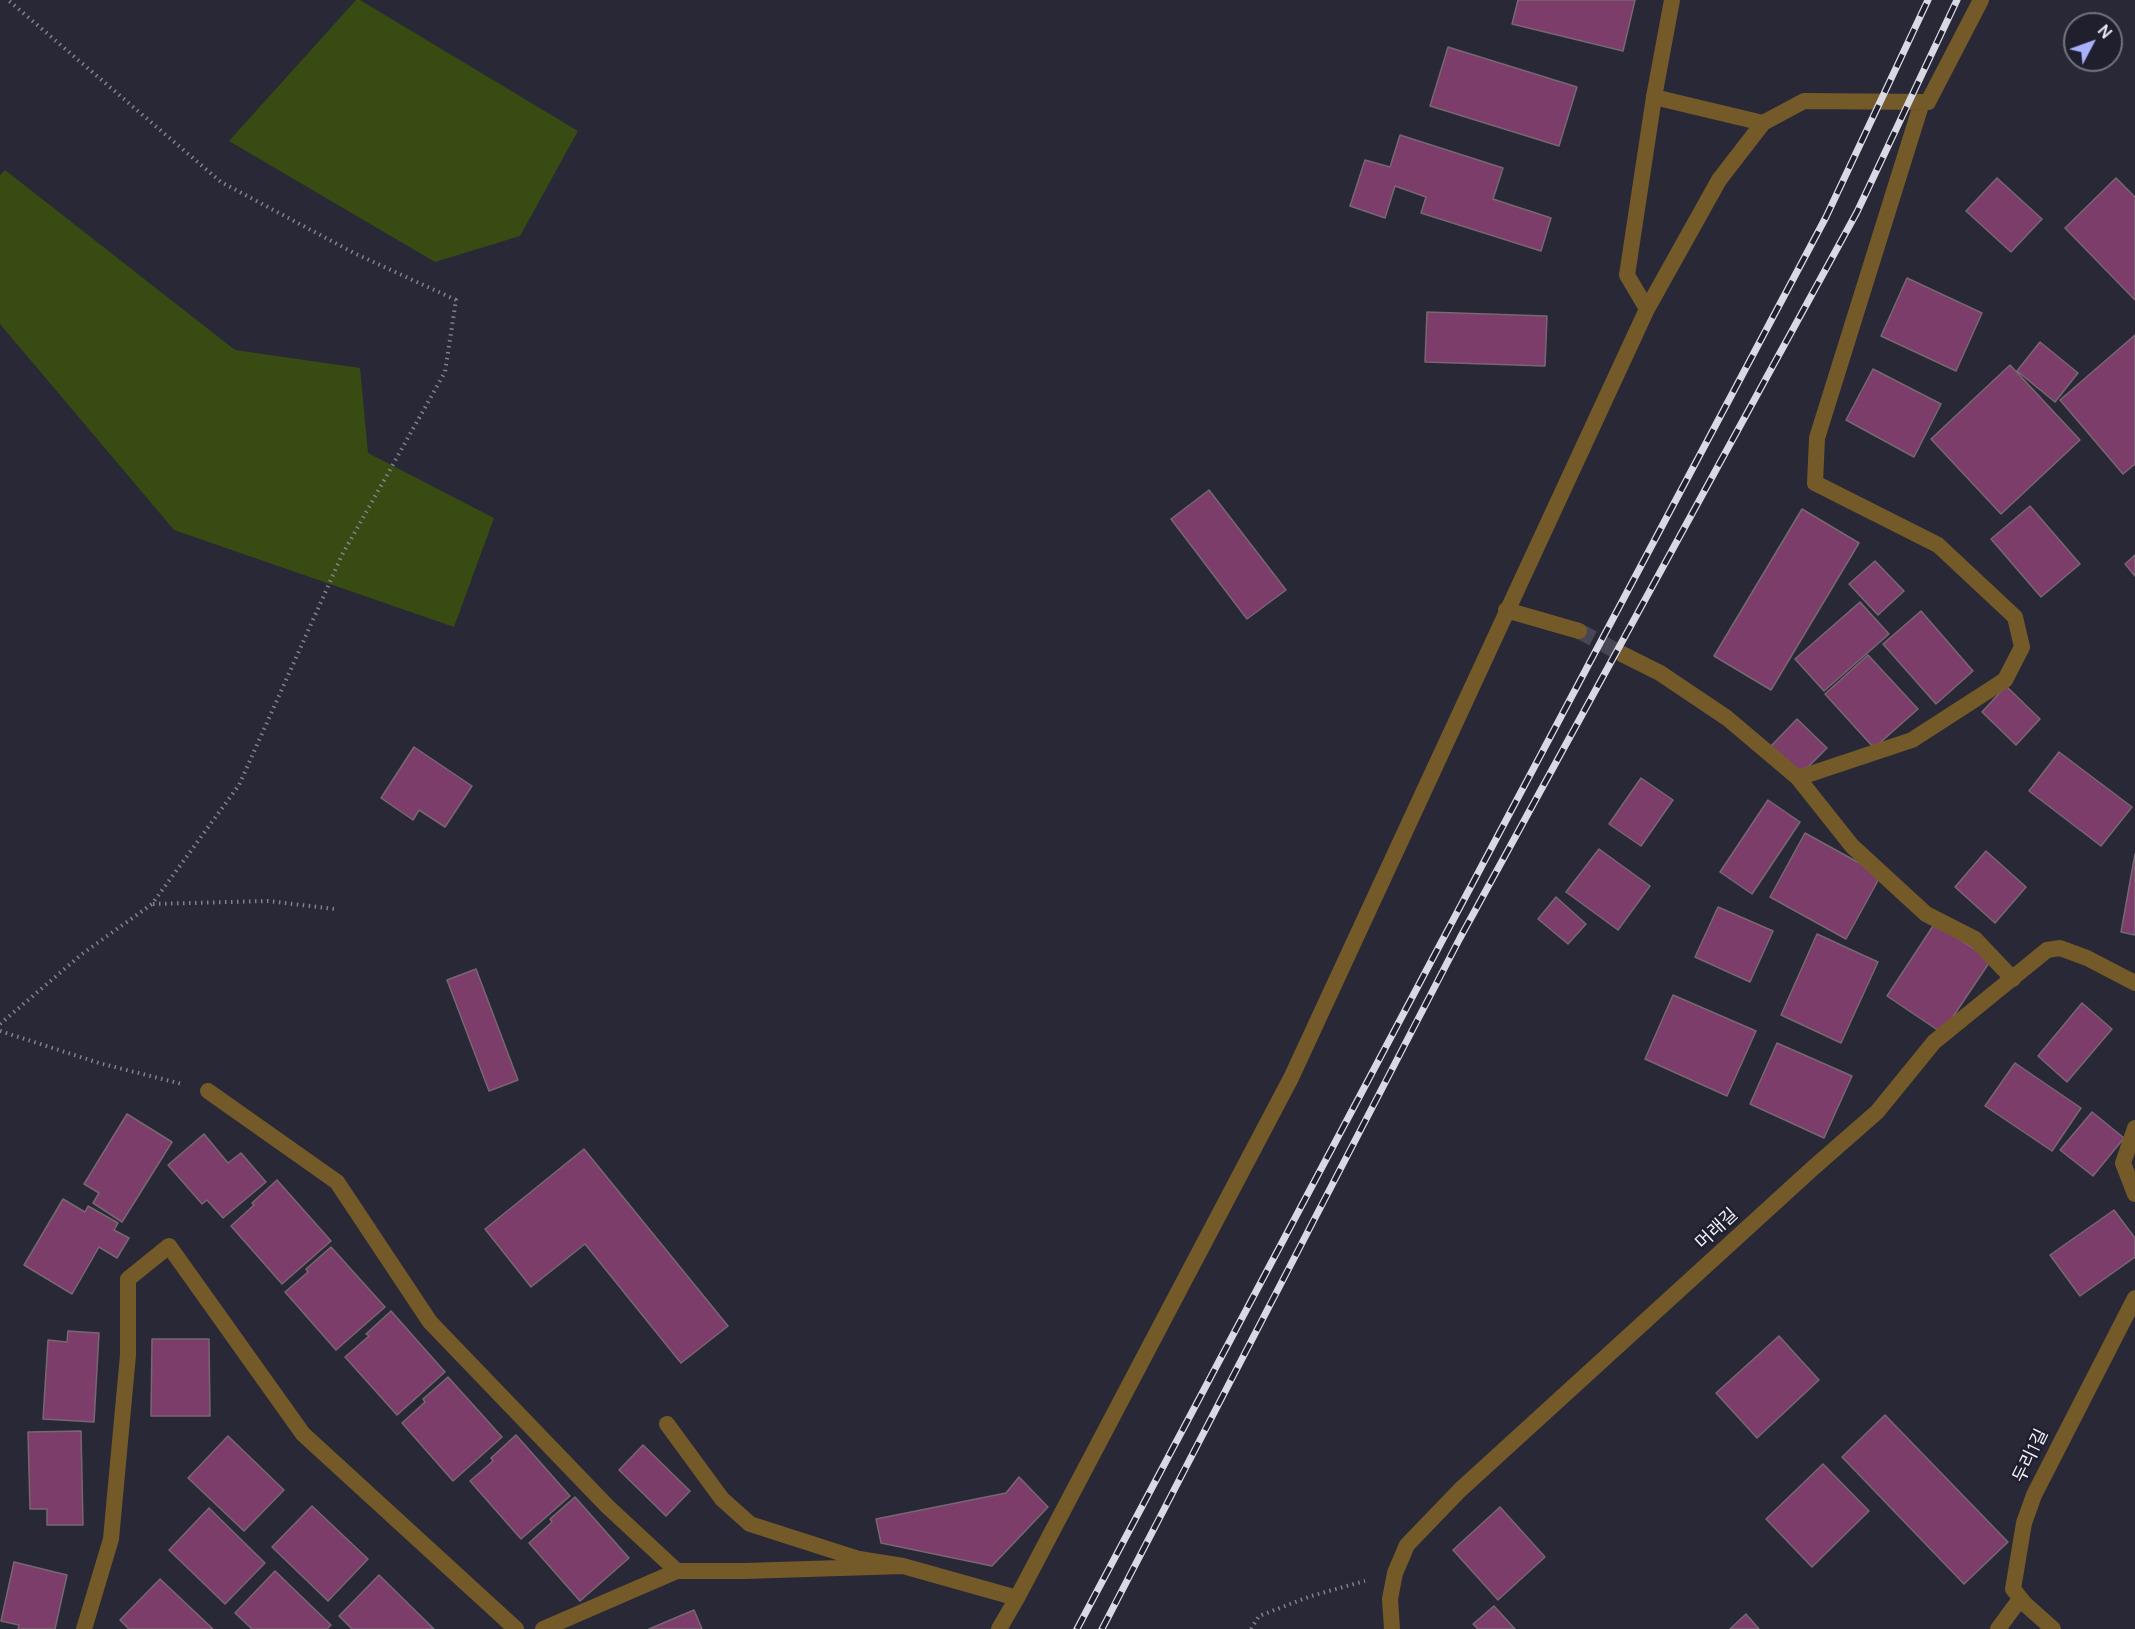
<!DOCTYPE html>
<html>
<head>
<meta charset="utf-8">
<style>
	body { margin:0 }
	#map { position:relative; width:2135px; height:1629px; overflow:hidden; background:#282837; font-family:Manrope,sans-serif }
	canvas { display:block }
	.north { position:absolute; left:2063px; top:12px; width:60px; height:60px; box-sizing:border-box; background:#1f1f2d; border:2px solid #73737f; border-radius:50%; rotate:49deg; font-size:16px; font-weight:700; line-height:24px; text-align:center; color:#f0f0fa }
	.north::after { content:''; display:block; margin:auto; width:21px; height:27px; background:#a9b0fc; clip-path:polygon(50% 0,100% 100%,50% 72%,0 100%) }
</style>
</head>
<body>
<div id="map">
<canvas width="2135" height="1629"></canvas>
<div class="north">N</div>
</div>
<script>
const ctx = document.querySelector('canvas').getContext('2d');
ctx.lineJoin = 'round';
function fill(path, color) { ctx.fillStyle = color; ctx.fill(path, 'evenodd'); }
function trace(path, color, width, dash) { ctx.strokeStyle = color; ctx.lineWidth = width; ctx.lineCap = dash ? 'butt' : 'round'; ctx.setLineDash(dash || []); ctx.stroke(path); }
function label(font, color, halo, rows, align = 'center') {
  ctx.font = font + ' Manrope,"Noto Sans KR",sans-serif'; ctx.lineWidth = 5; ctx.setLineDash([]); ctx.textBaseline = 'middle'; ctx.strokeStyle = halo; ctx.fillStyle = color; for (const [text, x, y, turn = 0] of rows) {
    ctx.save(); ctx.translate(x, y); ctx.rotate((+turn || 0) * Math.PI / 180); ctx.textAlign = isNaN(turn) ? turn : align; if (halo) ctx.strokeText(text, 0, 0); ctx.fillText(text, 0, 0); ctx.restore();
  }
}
const green = new Path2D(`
	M356,0H360L578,131L520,236L435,262L229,141Z
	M5,170L235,350L360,368L368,453L494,518L454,627L174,530L0,324V175Z`);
const building = new Path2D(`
	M1518,0H1635L1623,51L1512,24Z
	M1448,47L1577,87L1559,146L1430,106Z
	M1400,135L1503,168L1493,199L1551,218L1541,251L1421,213L1426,197L1395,186L1385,218L1350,206L1365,160L1390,167Z
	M1997,178L2042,219L2011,252L1966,211Z
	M2116,178L2135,197V300L2065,228Z
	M1907,278L1982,313L1956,371L1881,336Z
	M1427,312L1547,316L1545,366L1425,362Z
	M2135,335V464L2123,474L2060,400Z
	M2040,342L2078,373L2055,402L2017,371Z
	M2010,365L2080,440L2001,514L1931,439Z
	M1873,369L1941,404L1914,457L1846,420Z
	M1209,490L1286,590L1247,619L1171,519Z
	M2030,506L2080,564L2041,597L1991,539Z
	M1802,509L1859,543L1771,690L1714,656Z
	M2135,555V576L2125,564Z
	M1875,561L1904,591L1878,615L1849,584Z
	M1860,602L1889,634L1824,691L1795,659Z
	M1921,611L1973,671L1936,704L1883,644Z
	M1868,655L1918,709L1874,748L1825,694Z
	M2006,686L2040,719L2016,745L1982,712Z
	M1797,719L1827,748L1800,775L1771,746Z
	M414,747L472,786L445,827L419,810L413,820L381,798Z
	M2059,752L2132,807L2101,846L2029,791Z
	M1641,778L1673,800L1641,846L1609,824Z
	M1768,800L1800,822L1752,894L1720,872Z
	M1805,833L1881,875L1846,939L1770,897Z
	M1599,849L1650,886L1618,930L1566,892Z
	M1986,851L2026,887L1995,923L1955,887Z
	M2135,854V935L2121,932Z
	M1556,897L1586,924L1568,944L1538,919Z
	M1718,907L1773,931L1750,982L1695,957Z
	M1935,923L1991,960L1942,1033L1887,996Z
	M1817,934L1878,962L1841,1043L1781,1015Z
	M476,969L518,1080L489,1091L447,980Z
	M1673,995L1756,1031L1727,1096L1645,1059Z
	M2082,1003L2112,1029L2067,1082L2038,1056Z
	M1777,1043L1852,1076L1824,1138L1750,1104Z
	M2015,1063L2081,1108L2052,1151L1985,1106Z
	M2092,1112L2124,1138L2093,1176L2060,1150Z
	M127,1114L172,1142L122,1222L93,1203L99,1193L84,1184Z
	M204,1134L228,1163L241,1153L266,1182L223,1218L207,1200L202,1204L168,1165Z
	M584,1149L728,1326L681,1363L585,1244L531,1287L485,1229Z
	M277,1180L331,1241L282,1284L231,1226L254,1205L252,1203Z
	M63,1199L85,1212L88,1206L118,1223L114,1230L129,1238L117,1258L99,1247L72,1294L24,1265Z
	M2114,1210L2135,1238V1257L2080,1296L2050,1255Z
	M331,1247L385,1307L336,1350L285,1292L308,1272L306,1269Z
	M391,1311L445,1372L397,1415L345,1357L369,1336L366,1334Z
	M68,1331L99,1333L94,1422L43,1419L48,1340L67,1342Z
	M1779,1336L1819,1380L1757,1438L1716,1393Z
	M152,1339H209L210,1416H151Z
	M448,1377L502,1437L453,1481L402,1423L425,1402L423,1399Z
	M1885,1415L2008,1542L1964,1584L1842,1457Z
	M81,1431L83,1525H47V1509H30L28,1432Z
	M516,1435L570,1496L521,1539L470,1481L493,1461L491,1458Z
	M228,1436L284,1490L244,1531L188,1478Z
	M643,1445L690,1491L666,1516L619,1470Z
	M1823,1464L1869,1511L1812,1567L1766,1519Z
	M1019,1477L1048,1507L992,1566L881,1543L876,1519L1006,1493Z
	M575,1497L629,1558L580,1601L529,1543L552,1522L550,1519Z
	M312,1506L368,1559L328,1601L272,1547Z
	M1500,1507L1545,1557L1498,1600L1453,1550Z
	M209,1508L265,1563L225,1604L169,1550Z
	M14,1562L67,1575L55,1629H18L19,1625L1,1621Z
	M275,1571L331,1625L327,1629H252L235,1613Z
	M379,1575L434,1629H352L339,1616Z
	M160,1579L213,1629H129L120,1620Z
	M1494,1606L1515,1629H1478L1473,1624Z
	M694,1610L702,1629H649Z
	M1746,1614L1759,1629H1730Z`);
const minorTunnel = new Path2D(`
	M1579,631L1622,654`);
const path = new Path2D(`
	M153,904L268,901L335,909
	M0,1024L82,954L152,904L239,785L342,555L445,372L456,300L354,253L221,182L8,0
	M0,1031L99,1063L182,1084
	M1251,1629L1259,1616L1311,1596L1365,1581`);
const service = new Path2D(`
	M1654,97L1763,123
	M1998,1629L2020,1599`);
const minor = new Path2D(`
	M1647,309L1627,275L1654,97L1672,0
	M1506,610L1579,631
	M1622,654L1660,673L1727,718L1798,778L1852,846L1926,914L1975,939L2013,979
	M1798,778L1912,740L2005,680L2022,647L2015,617L1938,545L1815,483L1817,438L1922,102
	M208,1091L337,1182L430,1322L607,1506L677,1571H745L903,1566
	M2135,1128L2123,1163L2135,1194
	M667,1424L722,1499L750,1524L859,1559L903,1566L1017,1598
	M84,1629L111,1539L128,1355V1279L169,1246L303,1434L516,1629
	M543,1629L677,1571
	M999,1629L1017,1598L1291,1078L1647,309L1719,180L1763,123L1804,101L1928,102L1981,0
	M1392,1629L1390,1599L1395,1573L1407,1545L1460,1490L1813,1168L1877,1112L1934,1042L2047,950L2060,948L2087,958L2135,983
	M2053,1629L2025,1604L2013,1589L2024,1523L2034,1495L2135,1298`);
const rail = new Path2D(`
	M1077,1629L1826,217L1928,0
	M1102,1629L1460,938L1857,212L1957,0`);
const streetNames = [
	["머래길",1717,1229,-43],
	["두리1길",2031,1456,-64]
];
fill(green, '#374b13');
fill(building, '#7c3d6a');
trace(building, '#786771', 1.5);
trace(minorTunnel, '#464654', 16, [16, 8]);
trace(path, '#82828f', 4, [1.5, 4.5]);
trace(service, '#755a29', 16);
trace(minor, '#755a29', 16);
trace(rail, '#d9d9e3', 7);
trace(rail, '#1f1f2d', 4.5, [14]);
label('18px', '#f0f0fa', '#1f1f2d', streetNames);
</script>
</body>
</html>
